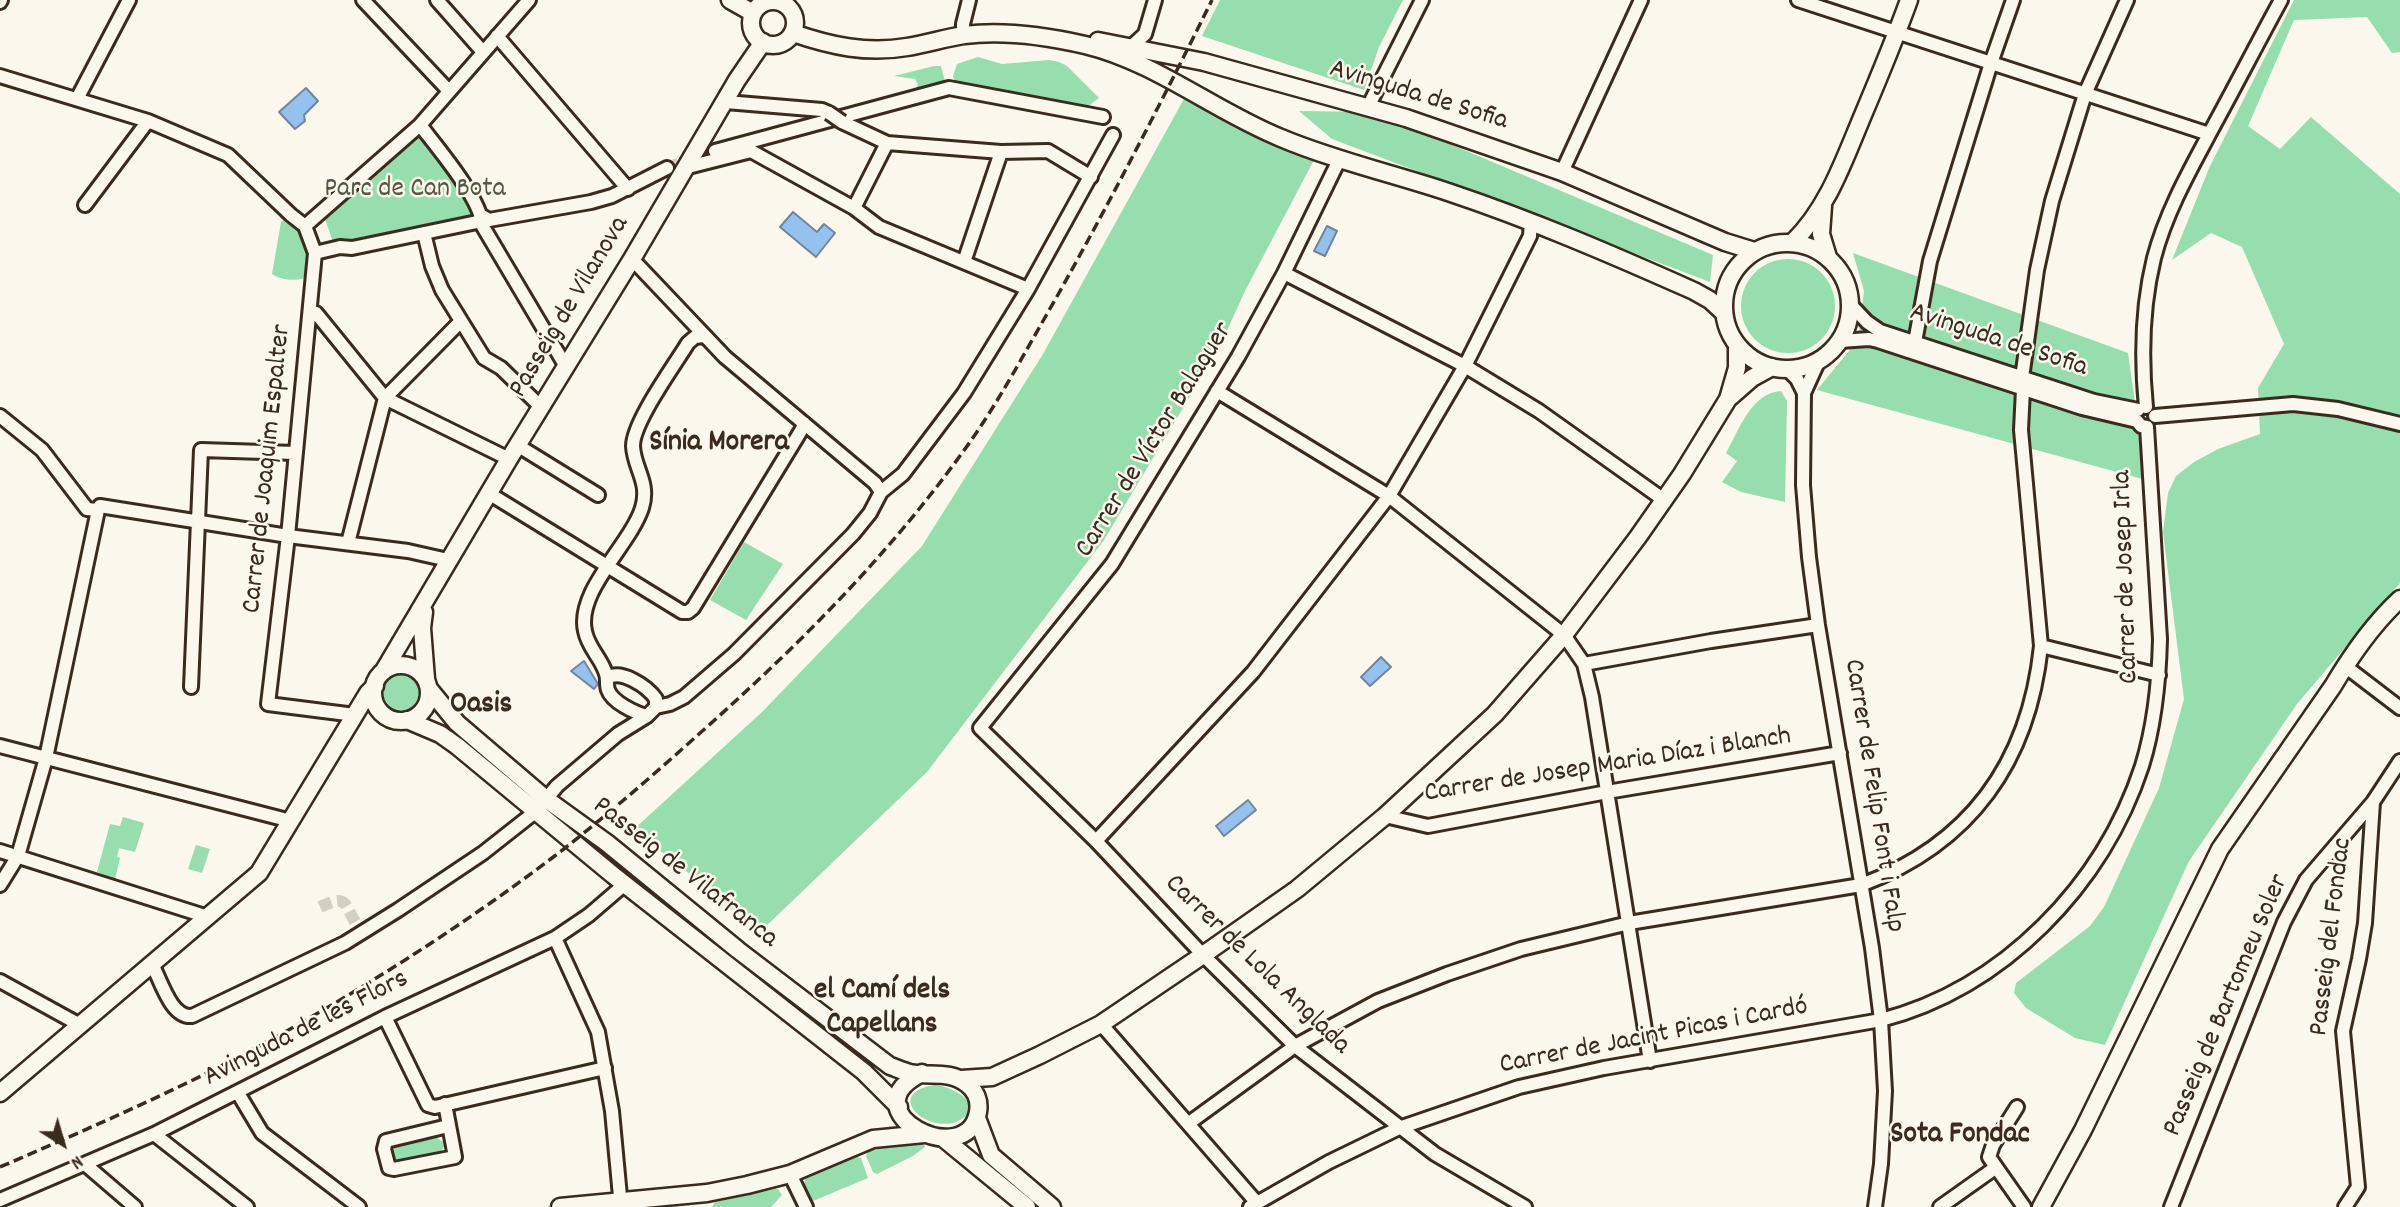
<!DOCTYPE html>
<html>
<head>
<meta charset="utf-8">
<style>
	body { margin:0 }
	#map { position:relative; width:2400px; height:1207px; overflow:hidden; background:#fbf7ec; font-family:Dekko,sans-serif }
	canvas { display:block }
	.north { position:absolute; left:28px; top:1109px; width:70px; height:70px; -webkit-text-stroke:5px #fbf7ec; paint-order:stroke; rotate:143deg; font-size:19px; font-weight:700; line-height:28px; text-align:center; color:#3b2a1e }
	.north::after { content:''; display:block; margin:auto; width:24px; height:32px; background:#3b2a1e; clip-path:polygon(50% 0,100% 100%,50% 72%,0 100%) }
</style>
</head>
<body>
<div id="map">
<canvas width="2400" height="1207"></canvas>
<div class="north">N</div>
</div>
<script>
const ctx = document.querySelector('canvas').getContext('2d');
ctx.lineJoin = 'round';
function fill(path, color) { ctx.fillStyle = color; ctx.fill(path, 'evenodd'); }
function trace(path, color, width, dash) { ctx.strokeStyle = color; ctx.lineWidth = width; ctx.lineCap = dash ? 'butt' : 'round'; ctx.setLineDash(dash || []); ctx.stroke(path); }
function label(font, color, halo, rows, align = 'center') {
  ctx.font = font + ' Dekko,sans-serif'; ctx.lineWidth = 5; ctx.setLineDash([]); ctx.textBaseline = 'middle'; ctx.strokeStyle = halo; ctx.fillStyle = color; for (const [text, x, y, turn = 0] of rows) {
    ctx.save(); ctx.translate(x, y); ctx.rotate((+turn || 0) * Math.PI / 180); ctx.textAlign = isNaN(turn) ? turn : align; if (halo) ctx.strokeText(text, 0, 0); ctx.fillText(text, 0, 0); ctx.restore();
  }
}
const green = new Path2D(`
	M1220,0H1403L1379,47L1364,90L1202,36Z
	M2294,0H2400V52L2392,53L2367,17L2294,20L2248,126L2280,149L2311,117L2400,194V583L2297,704L2189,861L2105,1045L2075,1038L2026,1008L2014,993L2016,983L2090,926L2104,907L2159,788L2184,699L2163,532L2168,493L2176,476L2194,462L2218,449L2260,434L2258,388L2284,344L2242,247L2211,233L2172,260L2210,166Z
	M978,57L1002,64L1049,60L1059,62L1067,66L1099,98L1087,107L1048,102L955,82L953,76L957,64Z
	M934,66H941L945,82L942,85L916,89L918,84L915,79L894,76Z
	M1185,97L1314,160L1246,289L1219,348L1104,540L927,772L762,930L633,830L762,712L922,546L1043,354Z
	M1299,111L1374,112L1713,255L1710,282L1332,139Z
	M421,135L474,209L473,217L465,221L334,245L325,219Z
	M284,220L286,223L305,226L313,275C301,282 282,281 272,274L281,222Z
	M1853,253L2128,353L2146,480L1817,390L1858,340L1864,291Z
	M1741 306a47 47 0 1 1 94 0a47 47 0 1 1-94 0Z
	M1781,391L1787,401L1785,502L1741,492L1722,482L1737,461L1726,453C1739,430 1751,393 1781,391Z
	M744,542L783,564L746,620L710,600Z
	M383 692a18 18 0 1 1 36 0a18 18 0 1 1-36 0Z
	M123,817L144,823L135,852L119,848L117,857L120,858L115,879L97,872L110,824L120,826Z
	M196,845L210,849L202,873L188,869Z
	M935,1085C951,1086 989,1105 960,1120C929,1137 881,1093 935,1085Z
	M436,1137L443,1142L444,1147L439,1155L398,1163L392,1159V1151L397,1145Z
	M909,1142L924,1144L925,1147L913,1156L877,1174L873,1172L866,1156L868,1152L894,1143Z
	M857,1157L861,1158L868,1178L813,1201L804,1184L805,1179Z
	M775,1189H778L782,1195L771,1207H712L715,1202Z`);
const water = new Path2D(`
	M306,88L318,101L304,115L305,121L295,129L279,112Z
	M793,212L817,232L824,224L835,233L816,257L780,227Z
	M1327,226L1337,231L1325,256L1314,251Z
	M1381,657L1391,667L1370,686L1361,677Z
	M584,661L598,684L594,689L571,671Z
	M1248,800L1256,810L1224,836L1216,826Z`);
const minorTunnel = new Path2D(`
	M667,168L715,151
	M320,907C347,895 343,901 355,922`);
const minor = new Path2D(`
	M363,0L449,91
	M437,0L483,52
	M1798,0L2209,134
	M0,2L1,0
	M963,35V24L969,0
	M497,36L628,189
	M1131,47L1145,34L1155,0
	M0,76L148,121L228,155L291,215L305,226L315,253L288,536L268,704L355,715
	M77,99L129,0
	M726,102L822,110L829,113
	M1368,107L1422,0
	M842,122L887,143L1001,152L1048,151L1091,177
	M420,125C436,146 482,200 482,225L565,365
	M715,151L949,88L1103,117
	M1340,158L1284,273L1238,357L1112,564L980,728L1096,841L1203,955L1295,1046L1435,1154L1525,1207
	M688,167L751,151L854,208L879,227L1028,289
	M1562,172L1641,0
	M85,205L148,121
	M854,208L887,143
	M482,216L489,220L591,202L612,196L667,168
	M305,226L420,125L529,0
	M424,233L432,266L442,290L484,358L501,368L541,407
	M315,253L340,247L352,248L477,222L482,216
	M632,259L725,357L875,483L881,492
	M964,262L1001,152
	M1284,273L1465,366L1539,411L1664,500
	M1851,305L1867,322L1880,331L2094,401L2138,410
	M310,311L316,313L385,398L509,459
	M1840,341L1869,339L1878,341L2082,408L2137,421L2141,426L2147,427
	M1915,342L1930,261L1991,63L2013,0
	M1819,360L1804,393L1803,485L1809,557L1818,625L1872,948L1881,1020L1885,1091L1881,1164L1875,1207
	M1787,369L1797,379L1804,393
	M2022,378L2037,270L2052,201L2085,94L2127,0
	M1217,391L1389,496L1564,635L1584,664L1592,697L1650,1061
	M2146,407C2141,357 2142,307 2154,258C2166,212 2190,170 2213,127C2236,85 2258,42 2281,0
	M0,416L42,450L87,509L98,510L100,506L288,536L408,551L448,560
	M2155,416L2293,404L2338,409L2400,424
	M517,445L598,495
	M490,494L682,612H688L693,608L802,429L804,423
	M348,543L385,398L461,321
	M2041,646L2159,675
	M1584,664L1711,641L1818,625
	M2345,666L2400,708
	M191,687L201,450L295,453
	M656,707L670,704L684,697L734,654L853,534L870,513L881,492L903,474L964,393L1028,289L1113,135
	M647,716C635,713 612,702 608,690C606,685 608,679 606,674C602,659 588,648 585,631C576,591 630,545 642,508C650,482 634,469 633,446C633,422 674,366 688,343L695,337L704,336
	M0,746L291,821
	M1385,816L1428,826L1607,792L1840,753
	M1096,841L1253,672L1389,496L1465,366L1530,236L1531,222
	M0,851L208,917
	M0,885L18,856L46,758L98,510
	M555,938L598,1032L612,1111L621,1207
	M152,964C161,981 171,1018 192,1016L345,943L398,910L483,853L535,812L557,786L618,734L647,716L656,707V699C647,686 621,669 607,678
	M0,981L80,1025
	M385,1017L428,1105L435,1107L605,1068
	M1101,1024L1257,1203
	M238,1093L262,1133L359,1207
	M445,1104L455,1157L394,1169L389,1168L384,1149L386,1141L448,1126
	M2017,1107L1993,1145L1989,1157L2024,1207
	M1189,1123L1295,1046L1378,1001L1447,974L1521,949L1629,923L1861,885C1971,844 2029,761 2041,646L2021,430L2023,389
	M154,1134L247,1207
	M86,1165L135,1207
	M790,1174L806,1207
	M0,1200L154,1134L385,1017L555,938L589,915L625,884
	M1250,1207L1329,1162L1399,1128L1519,1087L1604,1068L1881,1020C2004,988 2103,885 2142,766C2155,724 2159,682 2160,639L2147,427
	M1940,1207L1995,1168
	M2171,1207L2284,922L2306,880L2373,802
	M2345,1207L2358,1187L2343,1031L2359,959L2365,923L2373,802L2400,761`);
const tertiary = new Path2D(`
	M730,0L753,13
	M751 23a22 22 0 1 1 44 0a22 22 0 1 1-44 0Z
	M793,33C831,46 867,54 907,47C926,44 945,38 964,35C1004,30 1046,36 1085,45C1156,62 1214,111 1281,138C1333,160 1394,174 1448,192C1532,220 1613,255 1694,291L1710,300L1724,313
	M1098,41L1204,62L1406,118L1562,172L1725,242L1754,251
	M1823,206L1821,234L1828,257
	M1793,242C1828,208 1844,160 1863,115C1879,77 1895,39 1909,0
	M1724 306a63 63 0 1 1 126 0a63 63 0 1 1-126 0Z
	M1728,399L1752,378L1772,367
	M424,612L422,628L426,679
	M373 693a28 28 0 1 1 56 0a28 28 0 1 1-56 0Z
	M383,672L509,459L632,259L737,80L763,42
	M430,690L457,723L546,799L607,843L738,950L890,1066C896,1068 903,1071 910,1073C930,1077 950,1070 967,1084C976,1091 980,1101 978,1112C968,1173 845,1111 922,1073
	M407,720L440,734L457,746L613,875L864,1072L899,1107
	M961,1079L992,1077L1040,1055L1101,1024L1203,955L1297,889L1385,816L1495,714L1564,635L1638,537L1682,474L1728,399L1737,368V345
	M0,1093L259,873L368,693L375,686
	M977,1118L991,1155L1052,1207
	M943,1138L1027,1207
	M560,1207L707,1193L747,1185L790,1174L873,1139L924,1134
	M2041,1207L2083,1130L2220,849L2333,686C2352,654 2373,624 2400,599`);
const rail = new Path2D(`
	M0,1167C104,1122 208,1077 306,1020C391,971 474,917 552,858C603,819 651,777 699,734C798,646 887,557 965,449C999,402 1026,350 1055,300C1110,202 1162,101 1212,0`);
const minorBridge = new Path2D(`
	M829,113L842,122`);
const streetNames = [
	["Avinguda de Sofia",1418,97,17],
	["Passeig de Vilanova",571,308,-59],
	["Avinguda de Sofia",1998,342,18],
	["Carrer de Víctor Balaguer",1156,441,-58],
	["Carrer de Joaquim Espalter",269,469,-84],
	["Carrer de Josep Irla",2128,577,-92],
	["Carrer de Josep Maria Díaz i Blanch",1608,767,-9],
	["Carrer de Felip Font i Falp",1872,796,81],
	["Passeig de Vilafranca",684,874,38],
	["Passeig del Fondac",2333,937,-83],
	["Carrer de Lola Anglada",1256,966,44],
	["Passeig de Bartomeu Soler",2228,1006,-67],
	["Avinguda de les Flors",307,1030,-27],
	["Carrer de Jacint Picas i Cardó",1654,1038,-11]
];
const parkNames = [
	["Parc de Can Bota",415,191]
];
const neighbourhoodNames = [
	["Sínia Morera",719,445],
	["Oasis",481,707],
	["el Camí dels",882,993],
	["Capellans",882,1027],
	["Sota Fondac",1960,1137]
];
fill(green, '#96dead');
fill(water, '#95c1ee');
trace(water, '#71859b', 2);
trace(minorTunnel, '#d5cec3', 12, [12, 6]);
trace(minor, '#3b2a1e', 18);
trace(tertiary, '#3b2a1e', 21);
trace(minor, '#fbf7ec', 12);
trace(tertiary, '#fbf7ec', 16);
trace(rail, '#3b2a1e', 3.5, [10, 5]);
trace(minorBridge, '#3b2a1e', 18, []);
trace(minorBridge, '#fbf7ec', 12);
label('28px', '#3b2a1e', '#fbf7ec', streetNames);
label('28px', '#525742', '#fbf7ec', parkNames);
label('bold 30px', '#3b2a1e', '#fbf7ec', neighbourhoodNames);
</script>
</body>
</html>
